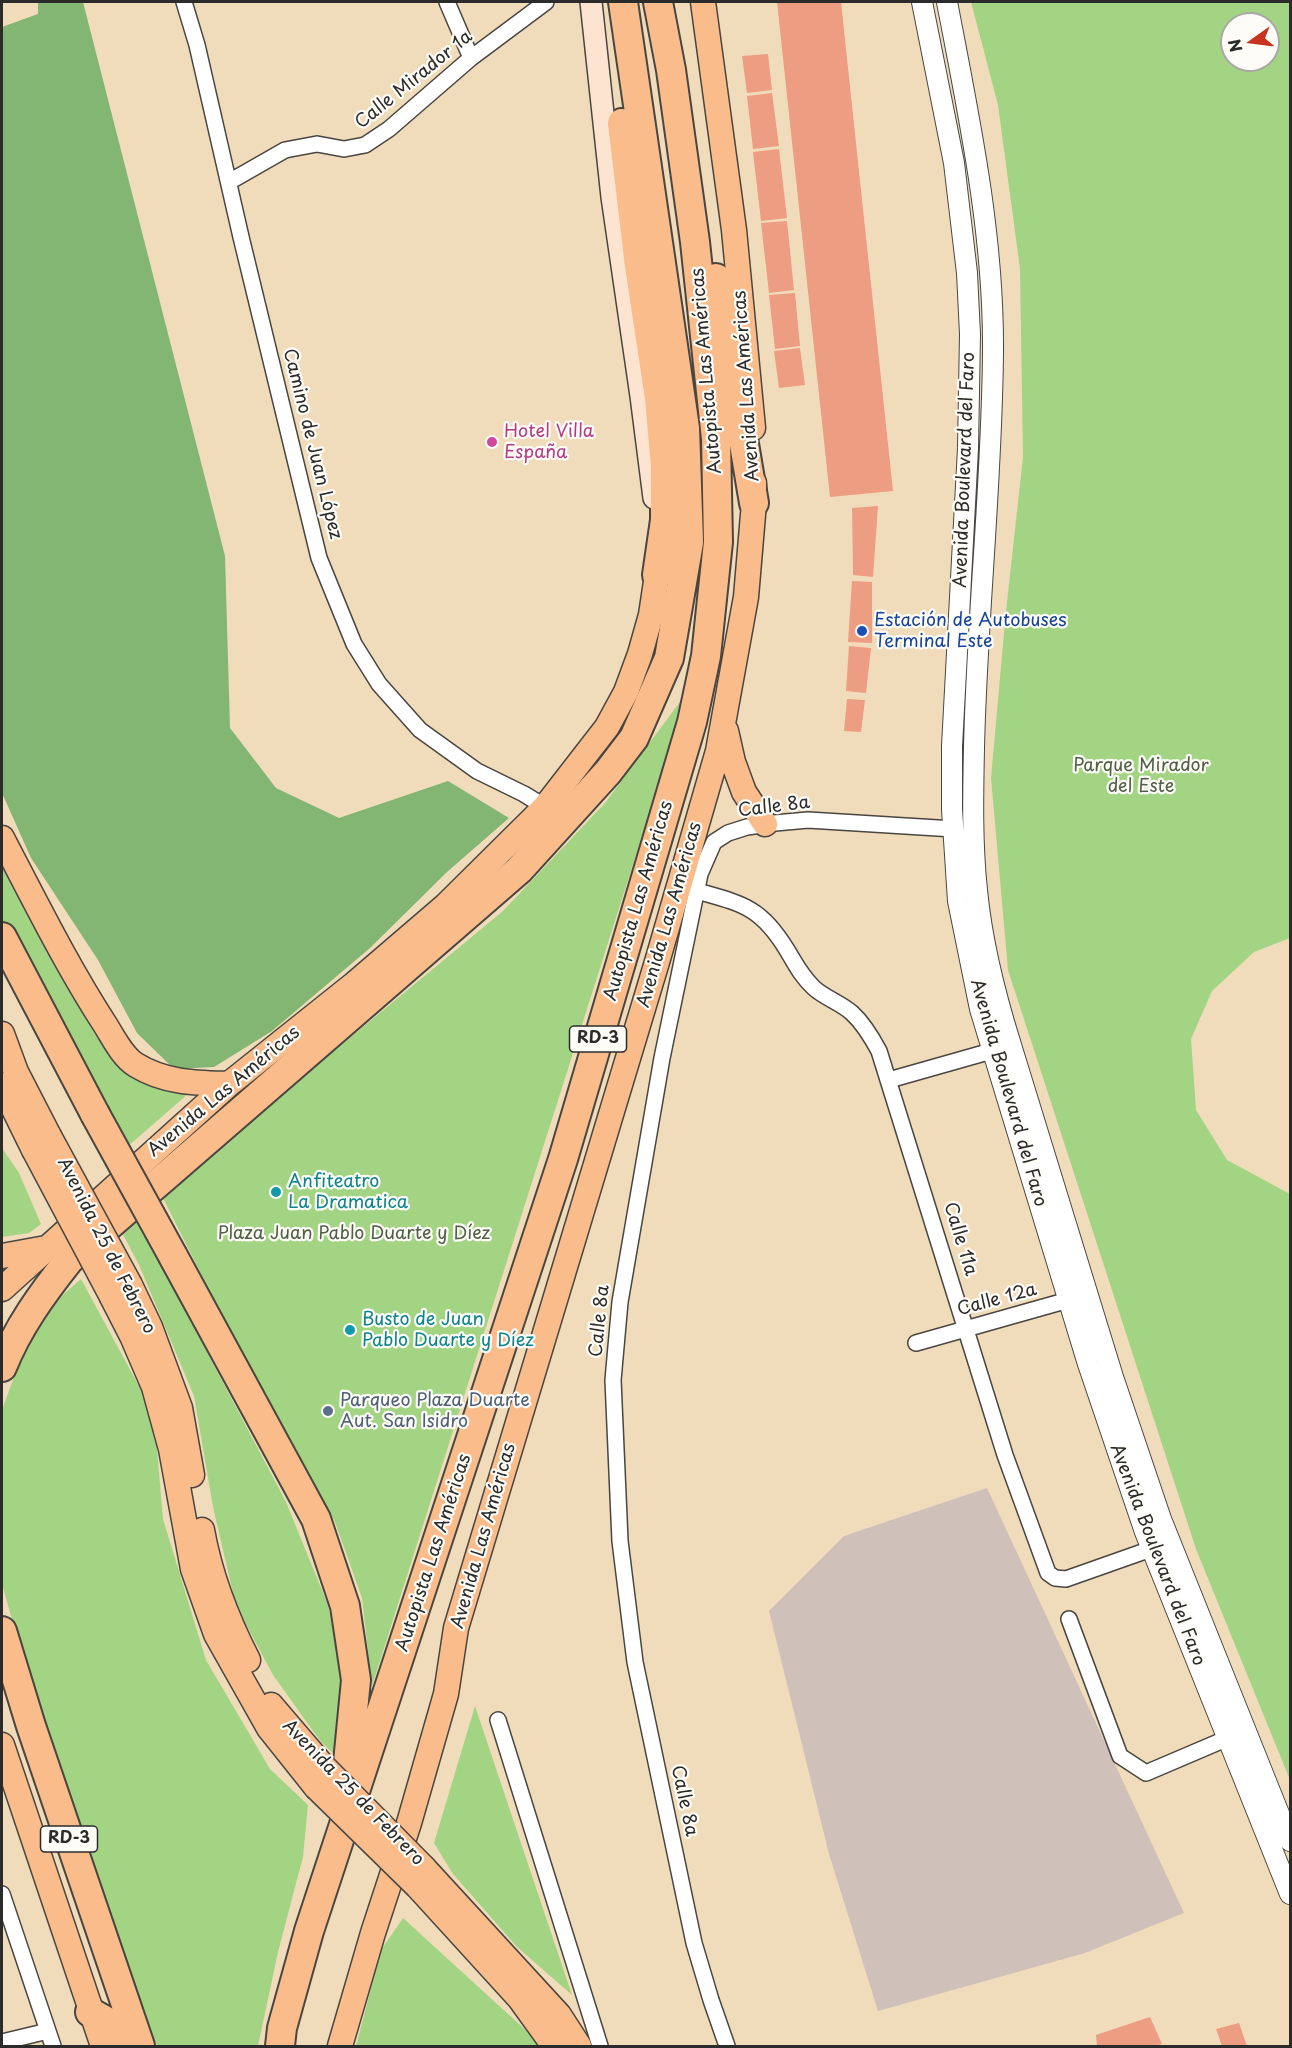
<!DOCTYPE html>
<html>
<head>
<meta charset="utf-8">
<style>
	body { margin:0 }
	#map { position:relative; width:1292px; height:2048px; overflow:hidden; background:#f0dcbb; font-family:"Playpen Sans",sans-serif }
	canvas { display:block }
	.frame { position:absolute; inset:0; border:3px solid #2b2b2b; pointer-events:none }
	.north { position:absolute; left:1220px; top:12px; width:60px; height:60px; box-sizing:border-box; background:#fdfcf7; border:2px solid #a9a8a5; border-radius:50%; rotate:256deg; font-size:16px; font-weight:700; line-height:24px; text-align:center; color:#2b2b2b }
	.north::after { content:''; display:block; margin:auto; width:21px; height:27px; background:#c8321e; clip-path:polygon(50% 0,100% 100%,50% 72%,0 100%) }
</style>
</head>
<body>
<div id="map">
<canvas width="1292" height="2048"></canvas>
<div class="frame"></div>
<div class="north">N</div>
</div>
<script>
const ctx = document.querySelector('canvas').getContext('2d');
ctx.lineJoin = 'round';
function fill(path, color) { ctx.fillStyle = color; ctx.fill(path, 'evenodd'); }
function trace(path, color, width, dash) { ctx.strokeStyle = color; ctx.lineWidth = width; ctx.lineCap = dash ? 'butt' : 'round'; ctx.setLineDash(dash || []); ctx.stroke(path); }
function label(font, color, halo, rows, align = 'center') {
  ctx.font = font + ' "Playpen Sans",sans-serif'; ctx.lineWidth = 4.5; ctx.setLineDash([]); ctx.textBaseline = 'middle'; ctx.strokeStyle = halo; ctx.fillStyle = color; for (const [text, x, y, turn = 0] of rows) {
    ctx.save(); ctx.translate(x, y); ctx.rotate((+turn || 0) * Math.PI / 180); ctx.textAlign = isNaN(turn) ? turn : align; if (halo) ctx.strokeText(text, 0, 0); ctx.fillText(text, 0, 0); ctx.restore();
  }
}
const industrial = new Path2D(`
	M987,1488L1184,1913L1085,1953L878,2011L829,1854L769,1611L844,1536Z`);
const green = new Path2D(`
	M971,2H1290V938L1254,952L1212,991L1191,1039L1196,1110L1227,1160L1290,1194V1780L1196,1549L1008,970L991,778L1006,611L1023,457L1020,269L998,105ZM1232,24H1268V60H1232Z
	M688,691L372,1686L362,1598L335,1522L228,1328L161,1194L503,911L605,803Z
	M2,850L107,1040L189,1093L126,1148L61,1038L2,921Z
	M2,1148L19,1173L41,1224L29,1233L2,1237Z
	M133,1212L286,1502L328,1605L344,1673L339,1745L334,1754L321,1742L273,1675L236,1606L213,1507L194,1396L139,1265L118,1225Z
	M81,1279L154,1414L163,1519L206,1660L270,1769L308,1805L303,1857L278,1952L258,2046H157L122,1956L48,1747L2,1584V1410L35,1319Z
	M475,1706L572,1995L517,1947L453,1874L434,1843Z
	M403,1918L542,2045L543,2046H356L381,1950Z`);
const forest = new Path2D(`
	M38,2H83L225,556L230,728L276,788L339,818L448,781L509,818L447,872L370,948L272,1031L214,1067L174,1069L137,1033L98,960L31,858L2,793V27L38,14Z`);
const building = new Path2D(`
	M777,2H841L893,491L830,497Z
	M768,54L772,90L747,93L742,56Z
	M772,93L779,146L753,149L747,96Z
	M779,149L787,218L761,221L753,152Z
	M787,221L794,290L769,293L761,223Z
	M795,293L800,346L775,349L769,295Z
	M800,348L805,385L779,388L774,351Z
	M878,506L873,577L853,575L852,508Z
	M852,581L872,582V643L848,642Z
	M849,646L871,648L866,693L846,691Z
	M847,699L865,700L861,732L844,731Z
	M1150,2017L1162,2044L1155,2046H1097L1096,2035Z
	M1239,2023L1247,2046H1222L1216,2029Z`);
const minor = new Path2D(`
	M184,2L197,45L241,237L319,558L354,644L379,684L420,730L477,771L524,794L545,807
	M447,2L471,58
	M229,182L285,150L317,144L344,149L365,145L389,129L471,58L546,2
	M697,891C743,904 761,907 787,950C795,963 801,976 814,988C825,998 841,1003 852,1013C863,1023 872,1038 879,1051L1005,1455L1048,1573L1055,1578L1066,1579L1151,1549
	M889,1080L1002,1048
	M916,1343L1079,1297
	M1069,1619L1120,1756L1146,1773L1228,1738
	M498,1720L600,2046
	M2,1894L53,2046
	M2,2042L48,2031
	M727,2046L711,2000L694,1943L635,1662L620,1541L613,1380L620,1302L662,1058L700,874L714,842L728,833L747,827L775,823L808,820L954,829`);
const tertiary = new Path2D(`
	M922,2L954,163L967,273L970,334L968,448L952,746V809L958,901L980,1009L1088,1364L1145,1532L1290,1894
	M947,2C969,117 994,234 993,352C992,484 977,616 974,748C973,795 972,843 977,890C982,943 995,994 1011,1045L1113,1377L1161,1519L1290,1841`);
const secondary = new Path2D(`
	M591,2L612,197L641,396L654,498`);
const primary = new Path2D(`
	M703,2L734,230L753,428
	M726,731L733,762L744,792L765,824
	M2,838C35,901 67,966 106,1026C114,1039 123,1057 136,1065C165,1083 197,1083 229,1084
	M2,1034L16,1072L49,1136
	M2,1085L34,1150
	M2,1256L46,1248
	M130,1285L150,1327L180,1408L192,1475
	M2,1289L229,1084L353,985L445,906L545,807L607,727L626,692L640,654L651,615L657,575
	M112,1297L132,1336L154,1387L171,1449L193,1569L216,1634L269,1728L316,1787
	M202,1530C210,1575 227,1619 248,1660
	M271,1705L324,1767
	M2,1745L103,2046
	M424,1868L559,2015L579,2046
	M417,1886L520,1999L554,2046
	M340,2046L373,1933L409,1823L446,1694L456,1628L657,962L718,751L746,597L754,503V483`);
const motorway = new Path2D(`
	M622,123L639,266L659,398L665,466V520L657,575
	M716,278L754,503
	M2,937L95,1114
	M173,1256L316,1519L345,1606L356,1680L346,1783
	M2,1367C18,1327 42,1294 69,1260L519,870L608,772L634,738L669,658L689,542L685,428L623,2
	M2,1631L31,1726L140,2046
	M90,2012L111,2024L120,2046
	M280,2046L282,2028L309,1931L563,1159L692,722L706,656L718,542L716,439L695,242L671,70L658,2`);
const primaryBridge = new Path2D(`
	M49,1136L130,1285
	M34,1150L112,1297
	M324,1767L424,1868
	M316,1787L417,1886`);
const motorwayBridge = new Path2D(`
	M95,1114L173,1256`);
const markers = [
	[492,442,6,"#d1479c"],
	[862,631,6,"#1a4fb4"],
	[276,1192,6,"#0f9aa8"],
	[350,1330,6,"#0f9aa8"],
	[328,1411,6,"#5c6f8a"]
];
const shields = [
	[598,1039,57],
	[69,1839,57]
];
const shieldNames = [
	["RD-3",598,1039],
	["RD-3",69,1839]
];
const streetNames = [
	["Calle Mirador 1a",414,80,-39],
	["Autopista Las Américas",707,371,-95],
	["Avenida Las Américas",747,386,-94],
	["Camino de Juan López",312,444,76],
	["Avenida Boulevard del Faro",965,470,-88],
	["Calle 8a",774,807,-7],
	["Autopista Las Américas",639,901,-74],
	["Avenida Las Américas",670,915,-74],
	["Avenida Las Américas",224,1092,-40],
	["Avenida Boulevard del Faro",1008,1093,74],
	["Calle 11a",960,1239,73],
	["Avenida 25 de Febrero",106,1246,63],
	["Calle 12a",997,1300,-15],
	["Calle 8a",600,1321,-84],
	["Avenida Las Américas",484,1536,-74],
	["Autopista Las Américas",434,1553,-72],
	["Avenida Boulevard del Faro",1157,1555,69],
	["Avenida 25 de Febrero",353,1793,46],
	["Calle 8a",684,1801,78]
];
const hotelNames = [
	["Hotel Villa",504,432],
	["España",504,453]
];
const transitNames = [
	["Estación de Autobuses",874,621],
	["Terminal Este",874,642]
];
const parkNames = [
	["Parque Mirador",1141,766],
	["del Este",1141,787],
	["Plaza Juan Pablo Duarte y Díez",354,1234]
];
const cultureNames = [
	["Anfiteatro",288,1182],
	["La Dramatica",288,1203],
	["Busto de Juan",362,1320],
	["Pablo Duarte y Díez",362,1341]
];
const serviceNames = [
	["Parqueo Plaza Duarte",340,1401],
	["Aut. San Isidro",340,1422]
];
fill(industrial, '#cfc0ba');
fill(green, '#a3d484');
fill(forest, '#82b672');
fill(building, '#ed9d81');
trace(minor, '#494641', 18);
trace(tertiary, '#494641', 22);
trace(secondary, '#494641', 24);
trace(primary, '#494641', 27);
trace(motorway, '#494641', 32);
trace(minor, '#fff', 15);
trace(tertiary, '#fff', 20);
trace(secondary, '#fde4d1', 21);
trace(primary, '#fabc8b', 24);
trace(motorway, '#fabc8b', 28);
trace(primaryBridge, '#494641', 27, []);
trace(motorwayBridge, '#494641', 32, []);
trace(primaryBridge, '#fabc8b', 24);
trace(motorwayBridge, '#fabc8b', 28);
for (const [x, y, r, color] of markers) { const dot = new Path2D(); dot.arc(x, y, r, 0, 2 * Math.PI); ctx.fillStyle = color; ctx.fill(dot); trace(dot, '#fdfcf7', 2); }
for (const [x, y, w] of shields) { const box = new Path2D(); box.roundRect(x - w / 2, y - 13, w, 26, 4.5); ctx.fillStyle = '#fdfcf7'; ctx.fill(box); trace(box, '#2b2b2b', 1.5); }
label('bold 16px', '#2b2b2b', null, shieldNames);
label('18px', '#2b2b2b', '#fdfcf7', streetNames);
label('18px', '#b23c85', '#fdfcf7', hotelNames, 'left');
label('18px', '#164399', '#fdfcf7', transitNames, 'left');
label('18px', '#4f5e46', '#fdfcf7', parkNames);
label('18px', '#0d838f', '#fdfcf7', cultureNames, 'left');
label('18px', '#4e5e75', '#fdfcf7', serviceNames, 'left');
</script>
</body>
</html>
